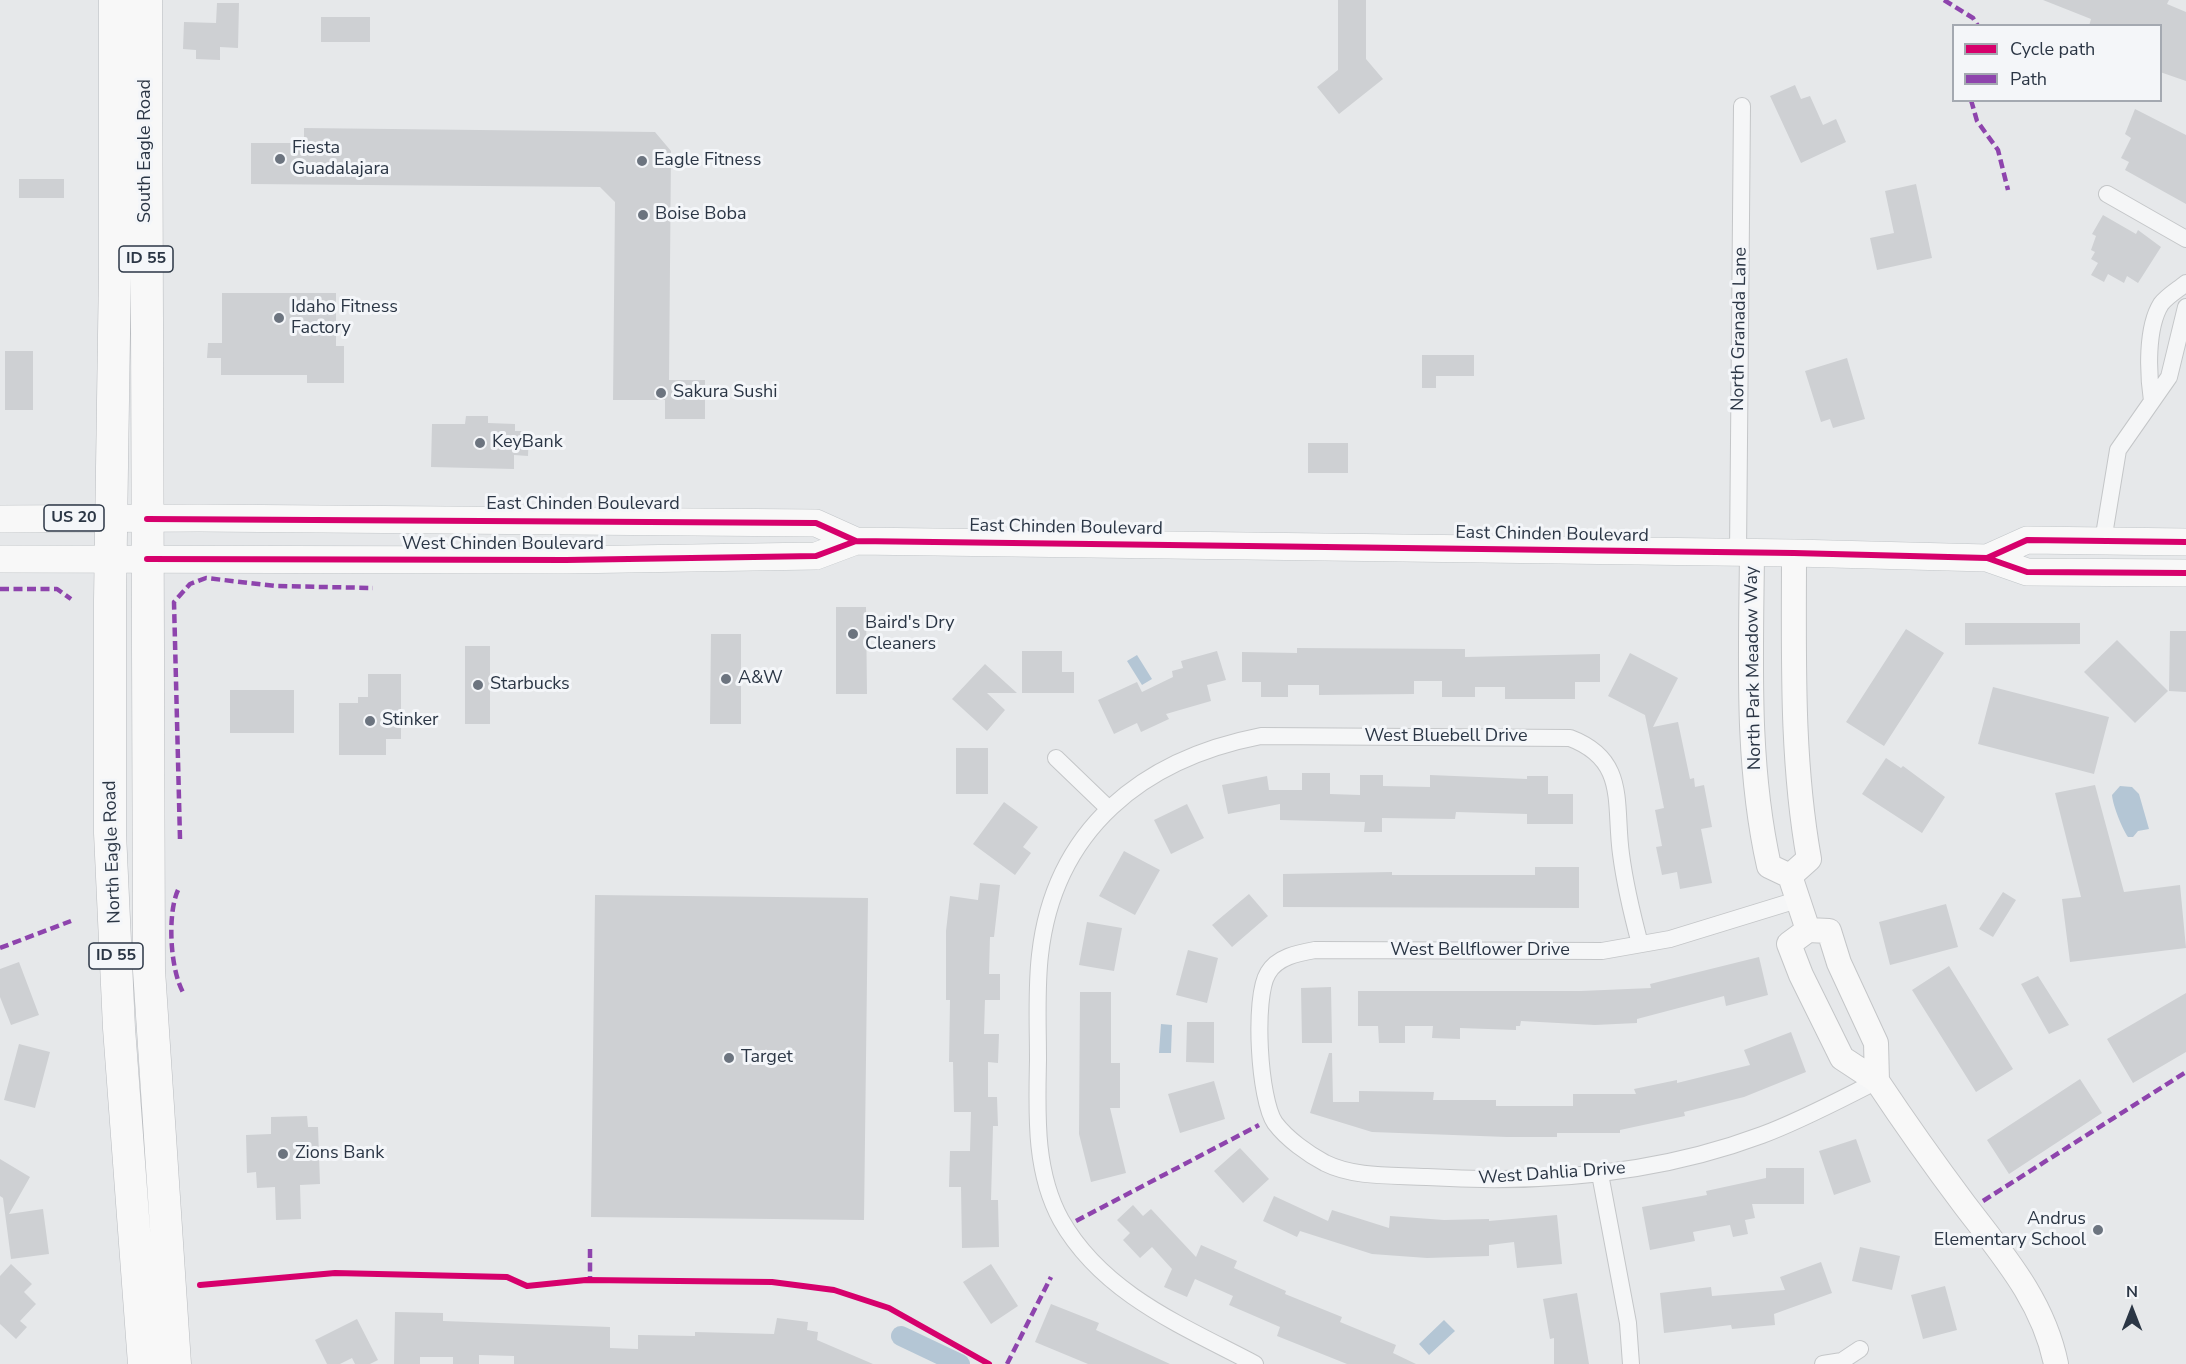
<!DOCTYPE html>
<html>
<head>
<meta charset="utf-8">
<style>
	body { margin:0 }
	#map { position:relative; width:2186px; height:1364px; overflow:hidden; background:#e6e8ea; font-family:"Nunito Sans",sans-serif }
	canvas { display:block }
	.legend { position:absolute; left:1952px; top:24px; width:210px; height:78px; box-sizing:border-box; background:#f4f6f9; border:2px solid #a4a9b1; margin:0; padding:8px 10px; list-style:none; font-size:18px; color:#2b3645 }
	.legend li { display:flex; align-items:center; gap:12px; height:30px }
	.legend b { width:30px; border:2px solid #a4a9b1 }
	.north { position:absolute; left:2102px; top:1280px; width:60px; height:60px; -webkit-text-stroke:4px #f4f6f9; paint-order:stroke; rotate:0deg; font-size:16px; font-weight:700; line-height:24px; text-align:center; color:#2b3645 }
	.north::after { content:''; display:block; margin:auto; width:21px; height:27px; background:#2b3645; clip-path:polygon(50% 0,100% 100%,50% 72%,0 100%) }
</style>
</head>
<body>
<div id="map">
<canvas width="2186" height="1364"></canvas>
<ul class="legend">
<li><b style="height:8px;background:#d6006c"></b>Cycle path</li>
<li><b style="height:8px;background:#8e44ad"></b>Path</li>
</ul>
<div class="north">N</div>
</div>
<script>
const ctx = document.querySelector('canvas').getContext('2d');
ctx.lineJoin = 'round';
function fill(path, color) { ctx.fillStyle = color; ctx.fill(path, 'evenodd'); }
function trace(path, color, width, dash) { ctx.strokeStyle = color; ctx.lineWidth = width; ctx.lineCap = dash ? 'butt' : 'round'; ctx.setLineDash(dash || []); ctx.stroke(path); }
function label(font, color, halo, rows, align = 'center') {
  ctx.font = font + ' "Nunito Sans",sans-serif'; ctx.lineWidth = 6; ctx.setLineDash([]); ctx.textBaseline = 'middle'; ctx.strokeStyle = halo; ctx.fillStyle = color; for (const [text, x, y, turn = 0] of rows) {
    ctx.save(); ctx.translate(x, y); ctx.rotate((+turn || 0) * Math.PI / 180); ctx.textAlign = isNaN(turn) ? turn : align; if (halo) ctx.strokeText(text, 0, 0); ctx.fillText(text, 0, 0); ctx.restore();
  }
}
const water = new Path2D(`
	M1137,655L1152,679L1142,685L1127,661Z
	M2120,786L2132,787L2139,794L2149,829L2138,831L2133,837H2128C2122,828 2113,806 2112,795Z
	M1161,1024L1172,1025L1171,1053H1159Z
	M1444,1320L1455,1331L1429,1355L1419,1344Z`);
const canal = new Path2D(`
	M901,1336L960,1364`);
const building = new Path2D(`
	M1338,0H1366V59L1383,79L1339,114L1317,87L1338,70Z
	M2043,0H2169L2167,4L2186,12V81L2160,72V26H2089L2091,19Z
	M217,3H239L238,48L220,47V60L196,59V50L183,49L184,22L216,23Z
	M321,17H370V42H321Z
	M1795,85L1801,99L1810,96L1823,125L1836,119L1846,142L1801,163L1770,96Z
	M2135,109L2186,135V204L2125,170L2129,162L2121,158L2131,138L2125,134Z
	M304,128L655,132L671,151L669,380H705V419H665V400H613L615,202L600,187L251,184V143H304Z
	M19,179H64V198H19Z
	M1916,184L1932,258L1877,270L1870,238L1894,233L1885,191Z
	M2103,215L2136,234L2138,230L2161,247L2138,283L2127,276L2124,283L2108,274L2104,282L2091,275L2098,263L2091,259L2095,252L2091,250L2096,236L2092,234Z
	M222,293H336V346H344V383H307V375H221V358H207L208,343H222Z
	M5,351H33V410H5Z
	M1422,355H1474V376H1436V388H1422Z
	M1847,358L1865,419L1833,428L1830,419L1821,422L1805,371Z
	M466,416H488V423L515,424V431H529L528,456L514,455V469L431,467L432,424H465Z
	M1308,443H1348V473H1308Z
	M836,607H866L867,694H836Z
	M1965,623H2080V644L1965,645Z
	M1906,629L1944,653L1884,746L1846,722Z
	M2170,631H2186V692L2169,691Z
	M711,634H741V724H710Z
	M2117,640L2168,691L2135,723L2084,672Z
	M465,646H490V724H465Z
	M1297,648L1465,649V657L1600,654V682H1575V699H1505V687H1475V697H1442V681H1414V694L1319,695V685H1288V697H1261V682H1242V652L1297,653Z
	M1022,651H1062V672H1074V693H1022Z
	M1217,651L1226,680L1207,685L1211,701L1166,714L1169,719L1141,732L1137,723L1114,734L1098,700L1137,682L1142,692L1173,677L1172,671L1183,668L1181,661Z
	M1630,653L1678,678L1653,727L1678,722L1690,779L1694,778L1695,787L1704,785L1712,827L1701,829L1712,883L1680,889L1677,872L1662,875L1656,847L1662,846L1655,810L1664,808L1645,715L1608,696Z
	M985,664L1017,693H987L1005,710L987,731L952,699Z
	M368,674H401V739H386V755H339V703H358V697H368Z
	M1993,687L2109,717L2094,774L1978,744Z
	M230,690H294V733H230Z
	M956,748H988V794H956Z
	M1886,758L1901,768L1903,766L1945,797L1922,833L1862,794Z
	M1302,773H1330V794L1360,795V775H1383V786L1430,787V775L1527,779V776H1548V794H1573V824H1527V814L1456,812L1455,819L1382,818V832H1364L1365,822L1280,820V804L1228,814L1222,785L1267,776L1269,790H1302Z
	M2095,785L2124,892L2180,885L2186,948L2070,962L2062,899L2081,897L2055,793Z
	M1004,802L1038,827L1023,847L1031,853L1015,875L973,844Z
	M1187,804L1204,838L1171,854L1154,820Z
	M1124,851L1160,870L1135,915L1099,896Z
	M1535,867H1579V908L1283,907V874L1392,872V875H1535Z
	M980,883L1000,885L994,937H990L989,974H1000V1000H985L984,1034H999L998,1063L988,1062V1097H997L998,1126H993L991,1200H998L999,1247L962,1248L961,1187H949L950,1151H970L971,1112H954L953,1062H949L950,1000H946V931L950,896L978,900Z
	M2003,892L2016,900L1993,937L1979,929Z
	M1249,894L1268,916L1232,947L1212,925Z
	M595,895L868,898L864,1220L591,1217Z
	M1946,904L1958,947L1890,965L1879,922Z
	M1087,922L1122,928L1114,971L1079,965Z
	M1188,950L1218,958L1207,1003L1176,995Z
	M1759,957L1768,995L1726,1006L1724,996L1637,1019V1023L1595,1025L1521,1021L1520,1026H1516V1030L1460,1028V1039L1432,1038L1433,1026H1405V1043H1379L1378,1026H1358V991H1581L1651,988L1650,984Z
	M19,962L39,1015L11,1025L0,997V969Z
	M1949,966L2013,1069L1976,1092L1912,990Z
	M2038,976L2069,1025L2049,1034L2021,984Z
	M1331,987L1332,1043H1302L1301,988Z
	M1080,992H1111V1063H1120V1108H1110L1126,1173L1091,1182L1079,1134Z
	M2186,993V1052L2133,1083L2107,1039Z
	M1187,1022H1214V1063L1186,1062Z
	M1791,1032L1806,1072L1744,1097L1684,1112L1685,1116L1620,1130V1133H1557V1137H1507L1372,1132L1310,1113L1329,1053H1332L1333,1102H1359V1091L1434,1092L1433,1100H1496V1106H1573V1094H1636L1634,1089L1677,1080V1083L1750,1065L1744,1050Z
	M19,1044L50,1052L35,1108L4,1100Z
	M2080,1079L2102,1113L2009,1174L1987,1140Z
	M1214,1081L1225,1119L1180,1133L1168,1094Z
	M307,1116L308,1127H318L320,1184L300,1185L301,1219L276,1220L275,1187L257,1188L256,1172L247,1173L246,1135L271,1134V1117Z
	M1856,1139L1871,1182L1834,1195L1819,1151Z
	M1240,1148L1269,1179L1243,1203L1214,1171Z
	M0,1159L30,1177L9,1214L43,1209L49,1254L11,1259L3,1198L0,1196Z
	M1766,1168H1804V1204H1752L1755,1218L1745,1220L1748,1234L1733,1237L1730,1225L1693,1232L1695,1241L1650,1250L1642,1207L1707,1195L1706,1191L1766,1178Z
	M1274,1196L1328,1221L1332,1210L1389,1228L1390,1216L1444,1220L1489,1219V1221L1557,1215L1562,1264L1517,1268L1514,1242L1489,1245V1256L1427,1258L1372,1254L1300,1231L1297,1237L1263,1221Z
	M1133,1205L1143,1216L1151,1209L1196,1257L1201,1245L1237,1261L1234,1268L1286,1291L1285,1294L1342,1317L1340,1322L1396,1345L1393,1353L1416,1364H1347L1277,1336L1280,1327L1229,1305L1233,1296L1195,1279L1187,1297L1164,1287L1172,1269L1152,1247L1140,1258L1123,1240L1130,1233L1117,1220Z
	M1860,1247L1900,1256L1892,1290L1852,1281Z
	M1821,1262L1832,1293L1774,1314L1775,1325L1732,1329L1731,1325L1664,1333L1660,1293L1711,1287L1712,1296L1785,1290L1780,1277Z
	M11,1264L32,1284L24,1292L36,1304L20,1321L27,1327L16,1339L0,1324V1276Z
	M991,1264L1018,1306L991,1324L963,1282Z
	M1945,1286L1957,1330L1923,1339L1911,1295Z
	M1577,1293L1589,1364H1554V1338L1550,1339L1543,1299Z
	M1051,1304L1099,1323L1096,1330L1170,1364H1088L1035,1342Z
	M395,1312L443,1313V1321L610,1327V1348L638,1349V1335L695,1336V1332L774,1334L777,1318L808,1322L807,1330L818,1332L817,1340L873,1364H514V1356L479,1355V1364H453V1357H420V1364H394Z
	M357,1319L378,1360L370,1364H355L352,1358L340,1364H327L315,1340Z`);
const street = new Path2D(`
	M2107,194L2186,239
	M2152,401C2148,374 2146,328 2161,304C2167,296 2179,289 2186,283
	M2103,541L2118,450L2169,377L2186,307
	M1738,553L1742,106
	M1056,758L1109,809
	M1797,900L1670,939L1602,951L1315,950C1298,953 1277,957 1268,973C1253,997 1259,1100 1275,1123C1287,1139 1308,1154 1325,1163C1355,1178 1394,1175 1427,1177C1540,1184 1655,1175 1762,1135C1802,1120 1839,1100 1877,1081
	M1600,1174L1628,1323L1631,1364
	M1255,1364C1183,1326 1103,1294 1061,1220C1034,1171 1037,1113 1038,1060C1038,1025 1036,989 1040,955C1054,829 1143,759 1261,736L1570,738C1628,760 1614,804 1621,854C1625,885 1632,914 1640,944
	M1823,1364L1842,1361L1860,1349`);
const secondary = new Path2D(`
	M1752,553C1751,658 1746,763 1769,866L1790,876L1808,930
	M1790,876L1809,859C1791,758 1794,656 1794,553
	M1808,930L1829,931L1839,963L1876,1043L1877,1081L1842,1058L1801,975L1789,944Z
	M1877,1081C1905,1123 1934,1164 1964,1204C2002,1254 2043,1300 2056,1364`);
const primary = new Path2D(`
	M0,519L199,518L816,523L856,541L1794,553L1987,558L2027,572L2186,573
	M1987,558L2027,540L2186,542
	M0,559L566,560L816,556L856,541`);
const highway = new Path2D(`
	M115,0V268L110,600V833L119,1028L144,1364
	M146,0L149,970L175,1364`);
const quiet = new Path2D(`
	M1944,0L1973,18L1978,26
	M1971,100L1977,121L1998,150L2008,190
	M0,589H57L71,599
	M180,839L174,602L190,584L206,578L276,586L373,588
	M178,890C167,914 170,971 184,994
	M0,948L71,921
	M1983,1201L2186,1072
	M1076,1221L1259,1125
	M590,1249V1280
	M1007,1364L1051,1277`);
const cycleway = new Path2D(`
	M147,519L816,523L856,541L1794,553L1987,558L2027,572L2186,573
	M1987,558L2027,540L2186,542
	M147,559L566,560L816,556L856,541
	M200,1285L335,1273L507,1277L527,1286L586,1280L772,1282L834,1290L889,1308L989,1364`);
const markers = [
	[280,159,6,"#6c747f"],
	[642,161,6,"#6c747f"],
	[643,215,6,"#6c747f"],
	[279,318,6,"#6c747f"],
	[661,393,6,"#6c747f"],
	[480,443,6,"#6c747f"],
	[853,634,6,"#6c747f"],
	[726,679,6,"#6c747f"],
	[478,685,6,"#6c747f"],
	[370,721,6,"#6c747f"],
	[729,1058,6,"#6c747f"],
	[283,1154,6,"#6c747f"],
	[2098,1230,6,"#6c747f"]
];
const shields = [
	[146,259,54],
	[74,518,60],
	[116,956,54]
];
const shieldNames = [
	["ID 55",146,259],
	["US 20",74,518],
	["ID 55",116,956]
];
const poiNames = [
	["Fiesta",292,149],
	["Guadalajara",292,170],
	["Eagle Fitness",654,161],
	["Boise Boba",655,215],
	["Idaho Fitness",291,308],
	["Factory",291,329],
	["Sakura Sushi",673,393],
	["KeyBank",492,443],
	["Baird's Dry",865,624],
	["Cleaners",865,645],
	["A&W",738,679],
	["Starbucks",490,685],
	["Stinker",382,721],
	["Target",741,1058],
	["Zions Bank",295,1154],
	["Andrus",2086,1220,"right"],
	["Elementary School",2086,1241,"right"]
];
const streetNames = [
	["South Eagle Road",146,151,-90],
	["North Granada Lane",1740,329,-89],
	["East Chinden Boulevard",583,505],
	["East Chinden Boulevard",1066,528,1],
	["East Chinden Boulevard",1552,535,1],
	["West Chinden Boulevard",503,545],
	["North Park Meadow Way",1754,668,-91],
	["West Bluebell Drive",1446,737],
	["North Eagle Road",113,852,-92],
	["West Bellflower Drive",1480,951],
	["West Dahlia Drive",1552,1174,-4]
];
fill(water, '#b4c6d5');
trace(canal, '#b4c6d5', 20);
fill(building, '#ced0d3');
trace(street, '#c4c6c8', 18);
trace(secondary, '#c4c6c8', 26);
trace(primary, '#c1c5c8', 28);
trace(highway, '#b8bbbf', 33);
trace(street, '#f5f6f7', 16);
trace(secondary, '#f8f8f8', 24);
trace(primary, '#f8f8f8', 27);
trace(highway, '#f8f8f8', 32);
trace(quiet, '#8e44ad', 4.5, [9, 4.5]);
trace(cycleway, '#d6006c', 6);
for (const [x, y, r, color] of markers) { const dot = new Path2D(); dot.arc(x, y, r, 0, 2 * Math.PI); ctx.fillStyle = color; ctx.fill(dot); trace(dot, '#f4f6f9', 2); }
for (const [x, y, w] of shields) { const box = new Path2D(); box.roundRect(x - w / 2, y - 13, w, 26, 4.5); ctx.fillStyle = '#f4f6f9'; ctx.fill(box); trace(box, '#2b3645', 1.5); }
label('bold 16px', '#2b3645', null, shieldNames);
label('18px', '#2b3645', '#f4f6f9', poiNames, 'left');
label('18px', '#2b3645', '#f4f6f9', streetNames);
</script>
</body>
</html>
